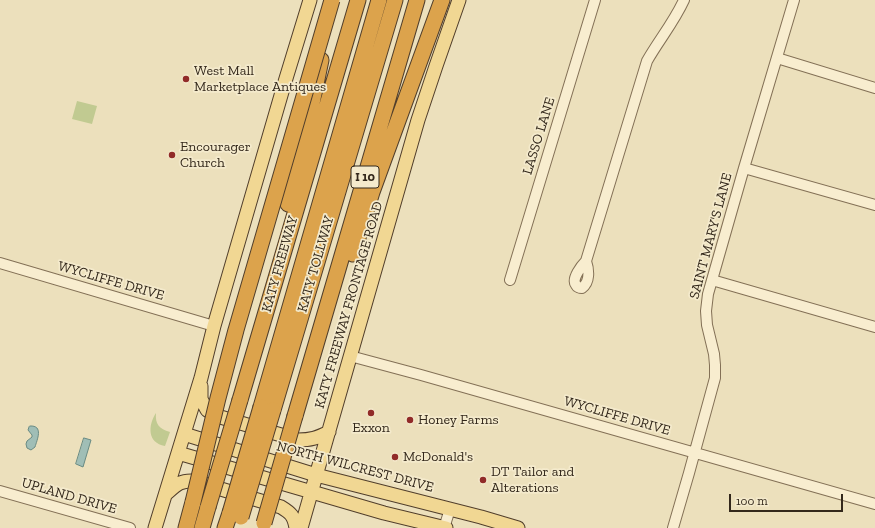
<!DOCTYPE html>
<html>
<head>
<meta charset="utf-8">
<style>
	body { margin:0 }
	#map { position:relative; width:875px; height:528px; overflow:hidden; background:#ece0bc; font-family:"Zilla Slab",serif }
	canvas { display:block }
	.scale { position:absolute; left:729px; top:494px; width:114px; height:18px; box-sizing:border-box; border:2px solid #33281b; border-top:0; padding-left:5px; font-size:12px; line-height:14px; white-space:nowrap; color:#33281b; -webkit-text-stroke:3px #f4eacc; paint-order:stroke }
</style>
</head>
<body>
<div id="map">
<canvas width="875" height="528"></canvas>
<div class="scale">100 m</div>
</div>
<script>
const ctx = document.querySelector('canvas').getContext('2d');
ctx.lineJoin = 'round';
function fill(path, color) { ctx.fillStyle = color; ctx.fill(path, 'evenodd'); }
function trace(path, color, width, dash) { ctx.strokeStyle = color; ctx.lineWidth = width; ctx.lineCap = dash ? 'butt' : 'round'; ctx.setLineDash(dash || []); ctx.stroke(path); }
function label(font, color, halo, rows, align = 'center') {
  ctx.font = font + ' "Zilla Slab",serif'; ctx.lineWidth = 3.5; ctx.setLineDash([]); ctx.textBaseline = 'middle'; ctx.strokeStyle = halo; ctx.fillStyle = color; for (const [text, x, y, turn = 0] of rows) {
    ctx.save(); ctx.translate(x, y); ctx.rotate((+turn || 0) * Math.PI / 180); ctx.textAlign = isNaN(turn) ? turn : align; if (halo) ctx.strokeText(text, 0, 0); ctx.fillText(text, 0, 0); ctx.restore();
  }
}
const green = new Path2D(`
	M77,101L97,106L92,124L72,119Z
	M156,413C155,424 159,429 170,432L165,446C147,443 148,425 156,413Z`);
const water = new Path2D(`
	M30,426C44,425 37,440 35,447L31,450L27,448L26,444L27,441L32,437V435L28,430L29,427Z
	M84,438L91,440L83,467L76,464Z`);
const minor = new Path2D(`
	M777,58L875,88
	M744,168L875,205
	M586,261C589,270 590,282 582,288C580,288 577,287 576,285C571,279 582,265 586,261L647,61C659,40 674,22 684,0
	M0,263L214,326
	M510,280L595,0
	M712,280L875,327
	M350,356L421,375L875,504
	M0,491L130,528
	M444,528L450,509
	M673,528L689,473L715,378V365L714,354L707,325L706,311L708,294L744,168L794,0`);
const major = new Path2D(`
	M201,386V399L207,410L217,416L298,440C311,440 317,438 329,432
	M184,434L316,475L481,517L518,528
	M178,453L384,513L446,528
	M166,494C176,485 180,480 194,481L281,507C291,513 294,516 296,528
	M155,528L201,378L214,326L284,85L310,0
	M301,528L418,120L436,66L459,0`);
const highway = new Path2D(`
	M288,204L306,132L321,60
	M353,254L372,192L442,0
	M240,400L358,0
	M261,407L379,0
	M273,410L395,0
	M295,416L417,0
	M186,528L193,502
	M202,528L208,507
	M225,528L230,513`);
const highwayBridge = new Path2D(`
	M193,502L218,398L236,330L332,0
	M208,507L240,400
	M230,513L261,407
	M241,517L273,410
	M264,523L295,416`);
const markers = [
	[186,79,4,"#912b28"],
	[172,155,4,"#912b28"],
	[371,413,4,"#912b28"],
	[410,420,4,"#912b28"],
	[395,457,4,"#912b28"],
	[483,480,4,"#912b28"]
];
const shields = [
	[365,177,28]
];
const shieldNames = [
	["I 10",365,177]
];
const poiNames = [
	["West Mall",194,71],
	["Marketplace Antiques",194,87],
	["Encourager",180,147],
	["Church",180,163],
	["Honey Farms",418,420],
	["Exxon",371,428,"center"],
	["McDonald's",403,457],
	["DT Tailor and",491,472],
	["Alterations",491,488]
];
const streetNames = [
	["LASSO LANE",539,136,-73],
	["SAINT MARY'S LANE",711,236,-75],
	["KATY FREEWAY",280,264,-74],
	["KATY TOLLWAY",316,264,-74],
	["WYCLIFFE DRIVE",111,281,16],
	["KATY FREEWAY FRONTAGE ROAD",349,305,-74],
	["WYCLIFFE DRIVE",617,416,16],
	["NORTH WILCREST DRIVE",355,467,15],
	["UPLAND DRIVE",69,496,16]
];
fill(green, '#c1ca91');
fill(water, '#a0beb6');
trace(water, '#688a83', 1);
trace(minor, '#837056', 12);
trace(major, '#513e2b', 15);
trace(highway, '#513e2b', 17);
trace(minor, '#f8edcf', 10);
trace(major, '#f1d793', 13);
trace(highway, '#dca34c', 15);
trace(highwayBridge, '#513e2b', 17, []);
trace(highwayBridge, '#dca34c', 15);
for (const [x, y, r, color] of markers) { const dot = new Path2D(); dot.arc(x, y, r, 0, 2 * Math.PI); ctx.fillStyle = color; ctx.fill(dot); trace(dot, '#f4eacc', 1.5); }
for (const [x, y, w] of shields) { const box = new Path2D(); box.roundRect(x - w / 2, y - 11, w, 22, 3); ctx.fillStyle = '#f4eacc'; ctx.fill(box); trace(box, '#33281b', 1); }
label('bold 13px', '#33281b', null, shieldNames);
label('14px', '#33281b', '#f4eacc', poiNames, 'left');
label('14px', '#33281b', '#f4eacc', streetNames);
</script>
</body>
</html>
